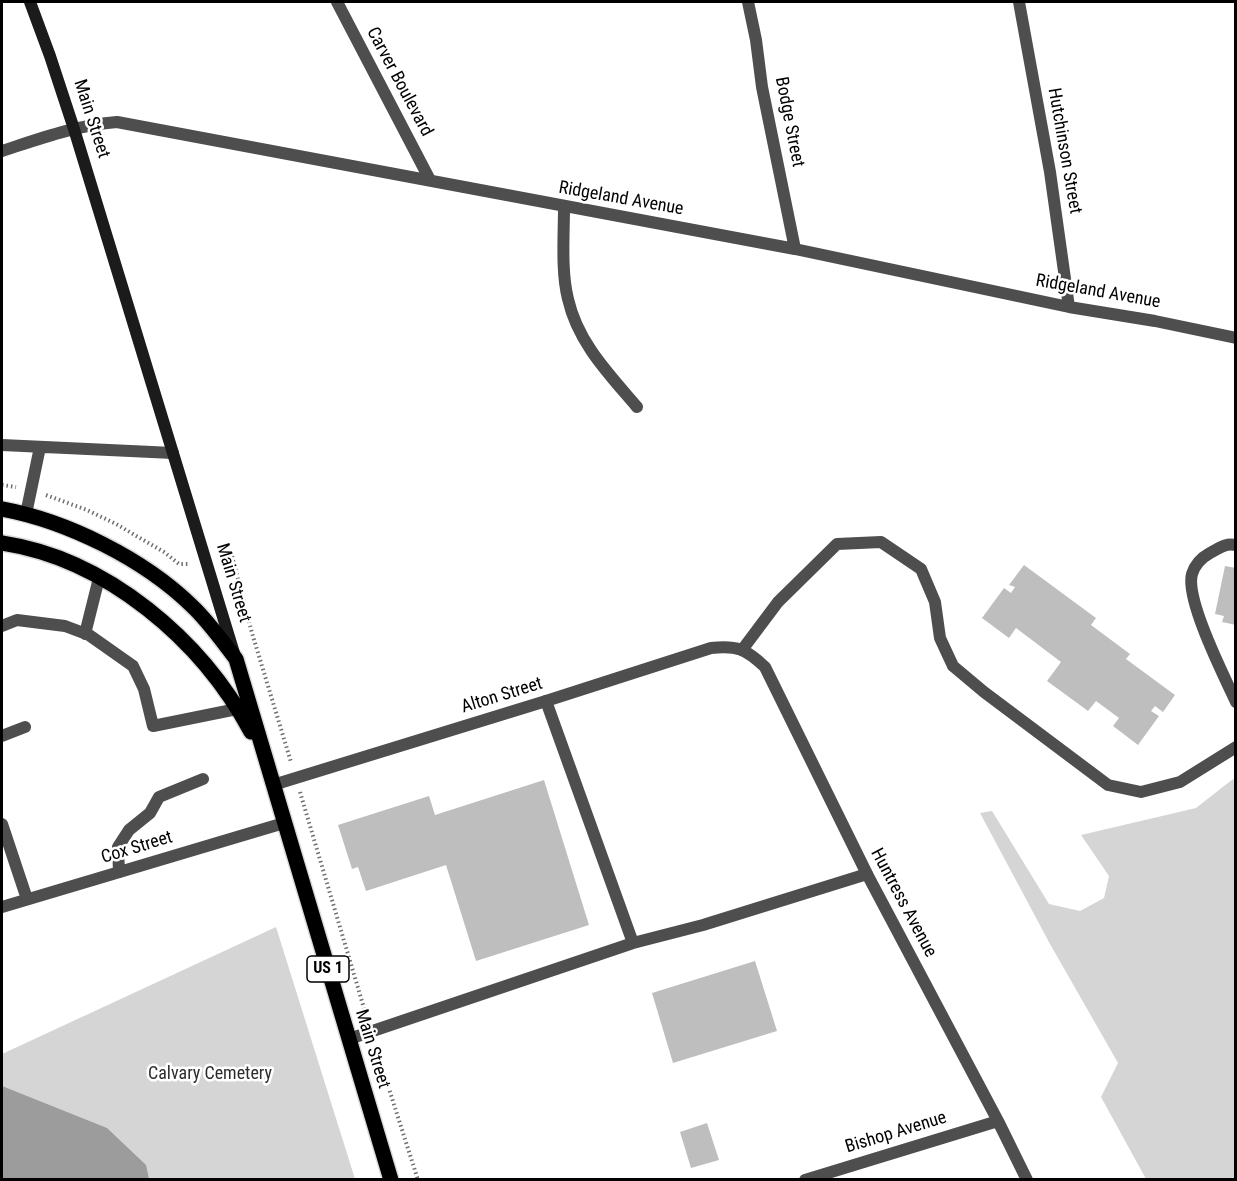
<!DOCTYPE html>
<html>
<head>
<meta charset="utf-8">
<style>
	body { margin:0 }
	#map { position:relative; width:1237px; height:1181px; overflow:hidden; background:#fff; font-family:"Roboto Condensed",sans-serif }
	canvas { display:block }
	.frame { position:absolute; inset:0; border:3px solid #000; pointer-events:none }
</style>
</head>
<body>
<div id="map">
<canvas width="1237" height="1181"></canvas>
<div class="frame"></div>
</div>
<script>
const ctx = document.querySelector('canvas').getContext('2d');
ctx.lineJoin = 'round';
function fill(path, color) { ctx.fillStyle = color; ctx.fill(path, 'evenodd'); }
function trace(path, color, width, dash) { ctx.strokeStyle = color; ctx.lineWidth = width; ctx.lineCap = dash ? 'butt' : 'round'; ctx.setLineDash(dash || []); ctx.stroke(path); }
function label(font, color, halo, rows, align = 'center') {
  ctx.font = font + ' "Roboto Condensed",sans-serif'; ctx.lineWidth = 5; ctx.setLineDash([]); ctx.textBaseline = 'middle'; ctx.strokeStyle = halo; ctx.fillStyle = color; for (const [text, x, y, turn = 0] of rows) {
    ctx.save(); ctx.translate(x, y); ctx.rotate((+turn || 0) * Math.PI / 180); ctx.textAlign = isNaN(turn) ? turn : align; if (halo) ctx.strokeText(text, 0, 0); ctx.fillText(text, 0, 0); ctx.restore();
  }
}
const green = new Path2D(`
	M1233,779L1236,784L1235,1179H1146L1101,1097L1118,1063L1050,944L980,813L992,811L1049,904L1080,911L1104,898L1109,876L1081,835L1196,808Z
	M276,927L355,1179H2V1054Z`);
const water = new Path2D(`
	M2,1086L107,1128L146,1165L149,1179H2Z`);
const building = new Path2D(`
	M1024,565L1096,618L1091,625L1130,654L1126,659L1175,695L1163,712L1155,706L1151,711L1159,716L1138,745L1113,726L1119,718L1096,701L1088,711L1047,681L1061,662L1016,628L1009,638L982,618L1004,588L1011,593L1015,587L1009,585Z
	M1225,566L1236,568V625L1222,622L1224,616L1215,614Z
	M544,780L589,925L476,961L446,865L366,891L358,867L352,869L338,825L429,796L435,815Z
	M755,961L777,1031L673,1063L652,993Z
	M707,1123L719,1160L691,1168L680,1132Z`);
const path = new Path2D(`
	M2,485L16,487
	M46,495L87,510L116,524L164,552L179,564H189
	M223,557L232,556L252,633L291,762
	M300,792L366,1015
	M376,1048L418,1180`);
const lane = new Path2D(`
	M2,445L173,453
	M26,514L40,447
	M1236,545C1224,543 1220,548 1210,553C1201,558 1195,564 1192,574C1185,599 1224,676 1236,702
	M2,626L17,620L65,626L89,635L133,666L144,689L153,726L237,709
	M85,634L99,578
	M742,650L778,602L837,544L881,542L921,569L935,602L940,638L953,666L984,692L1108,785L1141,792L1180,782L1236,747
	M546,701L633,943
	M2,736L25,727
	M119,872L118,847L129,830L150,813L159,797L203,779
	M349,1039L633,943L703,925L867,874`);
const street = new Path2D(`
	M337,2L430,180
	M748,2L756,40L762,87L795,249
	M1019,2L1050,172L1069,307
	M2,151C39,139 77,125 117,122L795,249L1069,307L1155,321L1236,338
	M564,207C564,235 561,272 568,299C578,343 609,374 637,407
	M273,785L546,701L711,648C737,645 746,649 765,667L867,874L998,1121L1027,1180
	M2,824L27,899
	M2,907L284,823
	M805,1180L998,1121`);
const secondary = new Path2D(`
	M30,2L50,56L74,129L234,653`);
const primary = new Path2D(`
	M2,509C67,521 144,559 192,606C209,622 222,641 236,659L391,1180
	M2,543C107,559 202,640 251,732`);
const shields = [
	[328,969,42]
];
const shieldNames = [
	["US 1",328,969]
];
const streetNames = [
	["Carver Boulevard",399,82,62],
	["Main Street",91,119,72],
	["Bodge Street",789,122,79],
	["Hutchinson Street",1064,151,80],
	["Ridgeland Avenue",621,199,10],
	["Ridgeland Avenue",1098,292,10],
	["Main Street",233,583,73],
	["Alton Street",502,696,-17],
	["Cox Street",137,848,-17],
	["Huntress Avenue",903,903,62],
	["Main Street",372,1049,73],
	["Bishop Avenue",896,1133,-17]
];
const parkNames = [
	["Calvary Cemetery",210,1074]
];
fill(green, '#d5d5d5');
fill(water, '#9c9c9c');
fill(building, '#bebebe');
trace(primary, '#dbdbdb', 18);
trace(path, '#707070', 4, [1.5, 3]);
trace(lane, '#4e4e4e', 12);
trace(street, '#4e4e4e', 12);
trace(secondary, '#1b1b1b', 12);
trace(primary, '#000', 15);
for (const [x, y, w] of shields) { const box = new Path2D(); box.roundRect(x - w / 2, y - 13, w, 26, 4.5); ctx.fillStyle = '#fff'; ctx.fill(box); trace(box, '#000', 1.5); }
label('bold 16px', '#000', null, shieldNames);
label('18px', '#000', '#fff', streetNames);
label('18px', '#2c2c2c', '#fff', parkNames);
</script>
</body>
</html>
